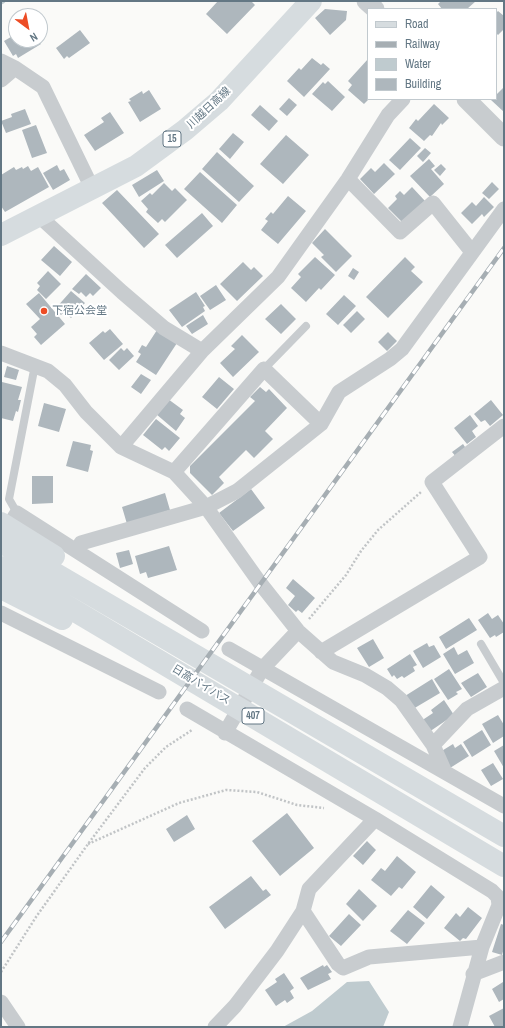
<!DOCTYPE html>
<html>
<head>
<meta charset="utf-8">
<style>
	body { margin:0 }
	#map { position:relative; width:505px; height:1028px; overflow:hidden; background:#fafaf8; font-family:"Archivo Narrow",sans-serif }
	canvas { display:block }
	.frame { position:absolute; inset:0; border:2px solid #637784; pointer-events:none }
	.legend { position:absolute; left:367px; top:8px; width:130px; height:92px; box-sizing:border-box; background:#fff; border:1px solid #c1c9ce; margin:0; padding:5px 7px; list-style:none; font-size:12px; color:#637784 }
	.legend li { display:flex; align-items:center; gap:8px; height:20px }
	.legend b { width:20px; border:1px solid #c1c9ce }
	.north { position:absolute; left:8px; top:8px; width:40px; height:40px; box-sizing:border-box; background:#fff; border:1px solid #c1c9ce; border-radius:50%; rotate:148deg; font-size:11px; font-weight:700; line-height:16px; text-align:center; color:#637784 }
	.north::after { content:''; display:block; margin:auto; width:14px; height:18px; background:#ed4c25; clip-path:polygon(50% 0,100% 100%,50% 72%,0 100%) }
</style>
</head>
<body>
<div id="map">
<canvas width="505" height="1028"></canvas>
<div class="frame"></div>
<ul class="legend">
<li><b style="height:5px;background:#d6dcdf"></b>Road</li>
<li><b style="height:5px;background:#a6aeb3"></b>Railway</li>
<li><b style="height:11px;background:#bfcbcf"></b>Water</li>
<li><b style="height:11px;background:#aeb7bd"></b>Building</li>
</ul>
<div class="north">N</div>
</div>
<script>
const ctx = document.querySelector('canvas').getContext('2d');
ctx.lineJoin = 'round';
function fill(path, color) { ctx.fillStyle = color; ctx.fill(path, 'evenodd'); }
function trace(path, color, width, dash) { ctx.strokeStyle = color; ctx.lineWidth = width; ctx.lineCap = dash ? 'butt' : 'round'; ctx.setLineDash(dash || []); ctx.stroke(path); }
function label(font, color, halo, rows, align = 'center') {
  ctx.font = font + ' "Archivo Narrow","Noto Sans JP",sans-serif'; ctx.lineWidth = 4; ctx.setLineDash([]); ctx.textBaseline = 'middle'; ctx.strokeStyle = halo; ctx.fillStyle = color; for (const [text, x, y, turn = 0] of rows) {
    ctx.save(); ctx.translate(x, y); ctx.rotate((+turn || 0) * Math.PI / 180); ctx.textAlign = isNaN(turn) ? turn : align; if (halo) ctx.strokeText(text, 0, 0); ctx.fillText(text, 0, 0); ctx.restore();
  }
}
const water = new Path2D(`
	M369,981L389,1012L383,1027H283L312,1011L347,982Z`);
const stream = new Path2D(`
	M1,2L3,1`);
const building = new Path2D(`
	M218,1L222,2L251,1L255,5L227,34L206,14Z
	M441,1H476L467,9H442L438,4Z
	M325,9L347,11L346,20L330,35L315,18Z
	M498,11L504,16V29L498,35L496,33V13Z
	M80,30L90,43L69,58L67,56L64,59L56,48Z
	M16,34V40H38L41,44L18,58L16,54L13,56L4,41Z
	M312,58L321,65L323,63L330,69L304,97L287,81L299,68L301,70Z
	M368,59V100L364,104L348,90L352,85L348,81Z
	M328,81L345,97L332,111L312,94L323,82L325,84Z
	M504,87V112L491,100L496,99V95Z
	M149,90L161,109L140,122L128,102L131,101L129,99L142,91L143,94Z
	M289,98L297,105L287,116L279,109Z
	M434,104L449,118L442,125L441,123L432,136L430,135L424,141L409,128L416,119L418,121Z
	M260,105L278,121L269,131L251,115Z
	M25,109L31,124L6,133L1,121L12,117L11,114Z
	M110,112L124,133L95,151L84,135L104,122L101,118Z
	M36,125L47,153L32,158L22,130Z
	M233,133L244,142L230,159L219,149Z
	M286,135L309,155L283,184L260,164Z
	M410,138L421,148L400,170L389,160Z
	M425,148L431,153L423,162L417,156Z
	M217,152L254,186L239,202L202,169Z
	M429,159L435,166L431,169L444,184L430,197L410,176Z
	M384,163L395,174L374,194L360,179L371,168L375,172Z
	M441,164L446,169L440,176L434,170Z
	M57,165L60,171L64,169L70,180L53,190L43,173Z
	M28,166L31,171L38,167L49,187L5,212L1,206V175L14,167L16,170L22,167L23,169Z
	M157,170L164,181L139,197L132,185Z
	M200,172L237,205L222,223L184,189Z
	M492,182L499,189L489,199L482,193Z
	M164,183L172,191L175,188L187,200L165,222L162,219L158,223L146,212L148,209L141,201L150,193L152,195Z
	M412,187L425,201L403,223L388,208L397,199L395,196L400,191L404,195Z
	M117,190L159,234L144,248L102,203Z
	M288,196L306,211L278,244L261,230L268,221L265,219L271,212L273,214Z
	M484,197L494,207L484,217L482,214L472,224L461,213L472,202L476,206Z
	M202,213L213,226L177,258L165,245Z
	M325,229L352,256L336,272L321,257L324,255L312,243Z
	M54,246L72,262L60,276L41,260Z
	M315,257L335,275L321,290L319,288L306,302L291,288L301,277L298,274Z
	M405,257L415,267L411,271L423,282L388,318L366,297Z
	M243,262L251,270L254,267L263,276L237,301L220,284Z
	M353,268L359,272L354,280L348,276Z
	M48,271L61,284L46,299L37,290L40,286L37,283Z
	M86,274L101,288L93,296L90,293L86,297L81,292L79,294L72,289Z
	M216,285L226,300L210,310L200,296Z
	M71,291L85,303L71,318L64,312L61,315L55,309Z
	M196,292L205,306L203,307L205,311L182,327L169,310Z
	M39,293L65,324L41,345L34,337L37,334L31,327L40,319L26,304Z
	M344,295L356,306L338,325L326,314Z
	M281,304L296,319L281,334L265,319Z
	M357,311L365,319L351,333L343,325Z
	M203,315L208,324L192,334L186,326Z
	M110,329L123,344L104,360L89,343L103,331L105,333Z
	M157,330L177,343L156,375L136,362L141,354L138,352L142,345L146,347Z
	M388,332L397,341L387,351L378,342Z
	M242,335L259,352L233,377L220,363L235,349L231,346Z
	M121,348L124,351L127,348L134,356L119,370L109,360Z
	M7,366L19,370L16,380L4,377Z
	M141,374L151,380L141,394L131,387Z
	M219,377L234,389L217,409L202,397Z
	M2,382L22,387L18,400H21L18,412L16,411L13,421L1,418Z
	M260,387L266,392L269,389L287,408L265,431L273,439L254,458L246,450L219,477L224,483L212,495L190,473V466L255,401L250,397Z
	M168,399L183,410L180,414L185,418L176,431L156,414Z
	M491,400L503,415L490,426L485,420L481,422L474,414Z
	M44,403L66,409L59,432L38,426Z
	M470,415L478,426L472,431L476,437L467,444L454,428Z
	M156,419L180,438L169,451L165,447L162,450L143,435Z
	M73,441L91,445L90,450L93,451L88,472L66,466Z
	M463,444L467,450L457,458L452,452Z
	M32,476H53V503L32,504Z
	M251,489L265,508L233,531L219,513Z
	M165,493L170,510L127,524L122,507Z
	M169,546L177,570L148,578L146,572L140,574L135,556Z
	M129,550L133,564L120,568L116,553Z
	M293,579L315,598L302,613L298,610L296,612L288,605L295,596L286,588Z
	M488,613L492,619L498,615L504,624V632L496,637L495,635L490,638L478,620Z
	M469,618L477,630L446,649L439,637Z
	M373,639L384,658L369,667L357,648Z
	M427,643L429,647L434,645L441,657L423,668L413,651Z
	M454,647L458,655L467,650L474,663L455,674L443,654Z
	M410,654L417,665L413,667L415,671L404,678L402,676L397,679L394,675L392,677L387,669Z
	M449,669L462,689L456,692L458,694L448,700L434,679Z
	M478,673L487,687L471,697L461,683Z
	M432,679L440,693L413,709L405,696Z
	M444,700L454,715L429,732L421,721L433,713L431,710Z
	M498,715L504,725V736L493,743L482,724Z
	M482,730L491,745L472,757L463,742Z
	M453,744L455,748L461,744L469,756L450,768L440,752Z
	M504,745V768L494,751Z
	M493,763L503,779L491,786L481,770Z
	M287,813L314,848L280,876L252,841Z
	M187,815L195,829L174,842L166,829Z
	M367,841L376,850L363,865L353,856Z
	M397,856L416,872L402,889L399,887L391,896L371,880L381,868L385,871Z
	M251,876L263,891L266,889L271,895L225,929L209,907Z
	M431,885L445,897L427,919L413,907Z
	M359,889L377,906L363,921L346,904Z
	M468,907L482,918L466,939L463,938L460,941L444,928L456,913L460,917Z
	M408,910L425,923L407,944L390,931Z
	M349,914L361,925L341,946L329,936Z
	M501,924L504,925V948L502,955L492,952Z
	M323,965L324,967L327,965L332,972L328,974L331,979L308,990L300,978Z
	M284,973L294,988L290,991L294,998L287,1003L285,1000L276,1006L265,990L277,982L275,979Z
	M503,982L504,999L499,1002L492,989Z
	M504,1008V1027H495L489,1016Z`);
const path = new Path2D(`
	M309,619L346,575L361,551L378,530L421,492
	M88,844L179,803L226,790L257,792L297,805L324,808
	M1,972L36,917L88,844L145,768L166,747L192,730`);
const service = new Path2D(`
	M264,369L306,326
	M17,513L9,499L35,365
	M481,644L504,683`);
const minor = new Path2D(`
	M1,61L15,68L43,87L92,188
	M1,80L15,68
	M348,179L400,232L433,203L472,252
	M39,216L122,292L164,328L202,351
	M1,353L48,371L65,385L86,412L121,447L174,472L206,507L260,583L298,631L333,662L365,675L387,688L401,700L433,745L444,770
	M121,447L202,351L278,277L348,179L388,115L403,99
	M174,472L264,369L321,424
	M3,535L17,513L202,631
	M81,543L206,507L237,491L321,424L339,392L390,359L402,349L504,209
	M1,613L159,692
	M229,649L504,806
	M321,652L480,557L432,482L504,426
	M187,709L375,819
	M225,733L262,669L298,631
	M433,745L467,709L504,688
	M303,911L338,964L343,968L369,957L482,947
	M473,974L504,962
	M1,1002L18,1027
	M215,1027L235,1006L277,951L303,911L309,889L375,819L492,891L498,897L499,905L482,947L460,1027`);
const tertiary = new Path2D(`
	M366,1L375,9
	M466,99L504,137`);
const primary = new Path2D(`
	M1,235L136,166L185,130L219,101L311,1`);
const trunk = new Path2D(`
	M1,523L54,556
	M1,542L504,836
	M1,567L504,866
	M1,588L62,619`);
const rail = new Path2D(`
	M1,942L504,248`);
const markers = [
	[44,311,4,"#ed4c25"]
];
const shields = [
	[172,139,18],
	[253,716,22]
];
const shieldNames = [
	["15",172,139],
	["407",253,716]
];
const streetNames = [
	["川越日高線",209,108,-43],
	["日高バイパス",201,685,31]
];
const poiNames = [
	["下宿公会堂",52,311]
];
fill(water, '#bfcbcf');
trace(stream, '#bfcbcf', 5);
fill(building, '#aeb7bd');
trace(path, '#c1c4c6', 2.5, [2, 2]);
trace(service, '#c8cccf', 8);
trace(minor, '#c8cccf', 15);
trace(tertiary, '#c8cccf', 19);
trace(primary, '#d6dcdf', 22);
trace(trunk, '#d6dcdf', 22);
trace(rail, '#a6aeb3', 4.5);
trace(rail, '#fff', 3, [9]);
for (const [x, y, r, color] of markers) { const dot = new Path2D(); dot.arc(x, y, r, 0, 2 * Math.PI); ctx.fillStyle = color; ctx.fill(dot); trace(dot, '#fff', 1.5); }
for (const [x, y, w] of shields) { const box = new Path2D(); box.roundRect(x - w / 2, y - 8, w, 16, 3); ctx.fillStyle = '#fff'; ctx.fill(box); trace(box, '#637784', 1); }
label('bold 10px', '#637784', null, shieldNames);
label('11px', '#637784', '#fff', streetNames);
label('11px', '#637784', '#fff', poiNames, 'left');
</script>
</body>
</html>
